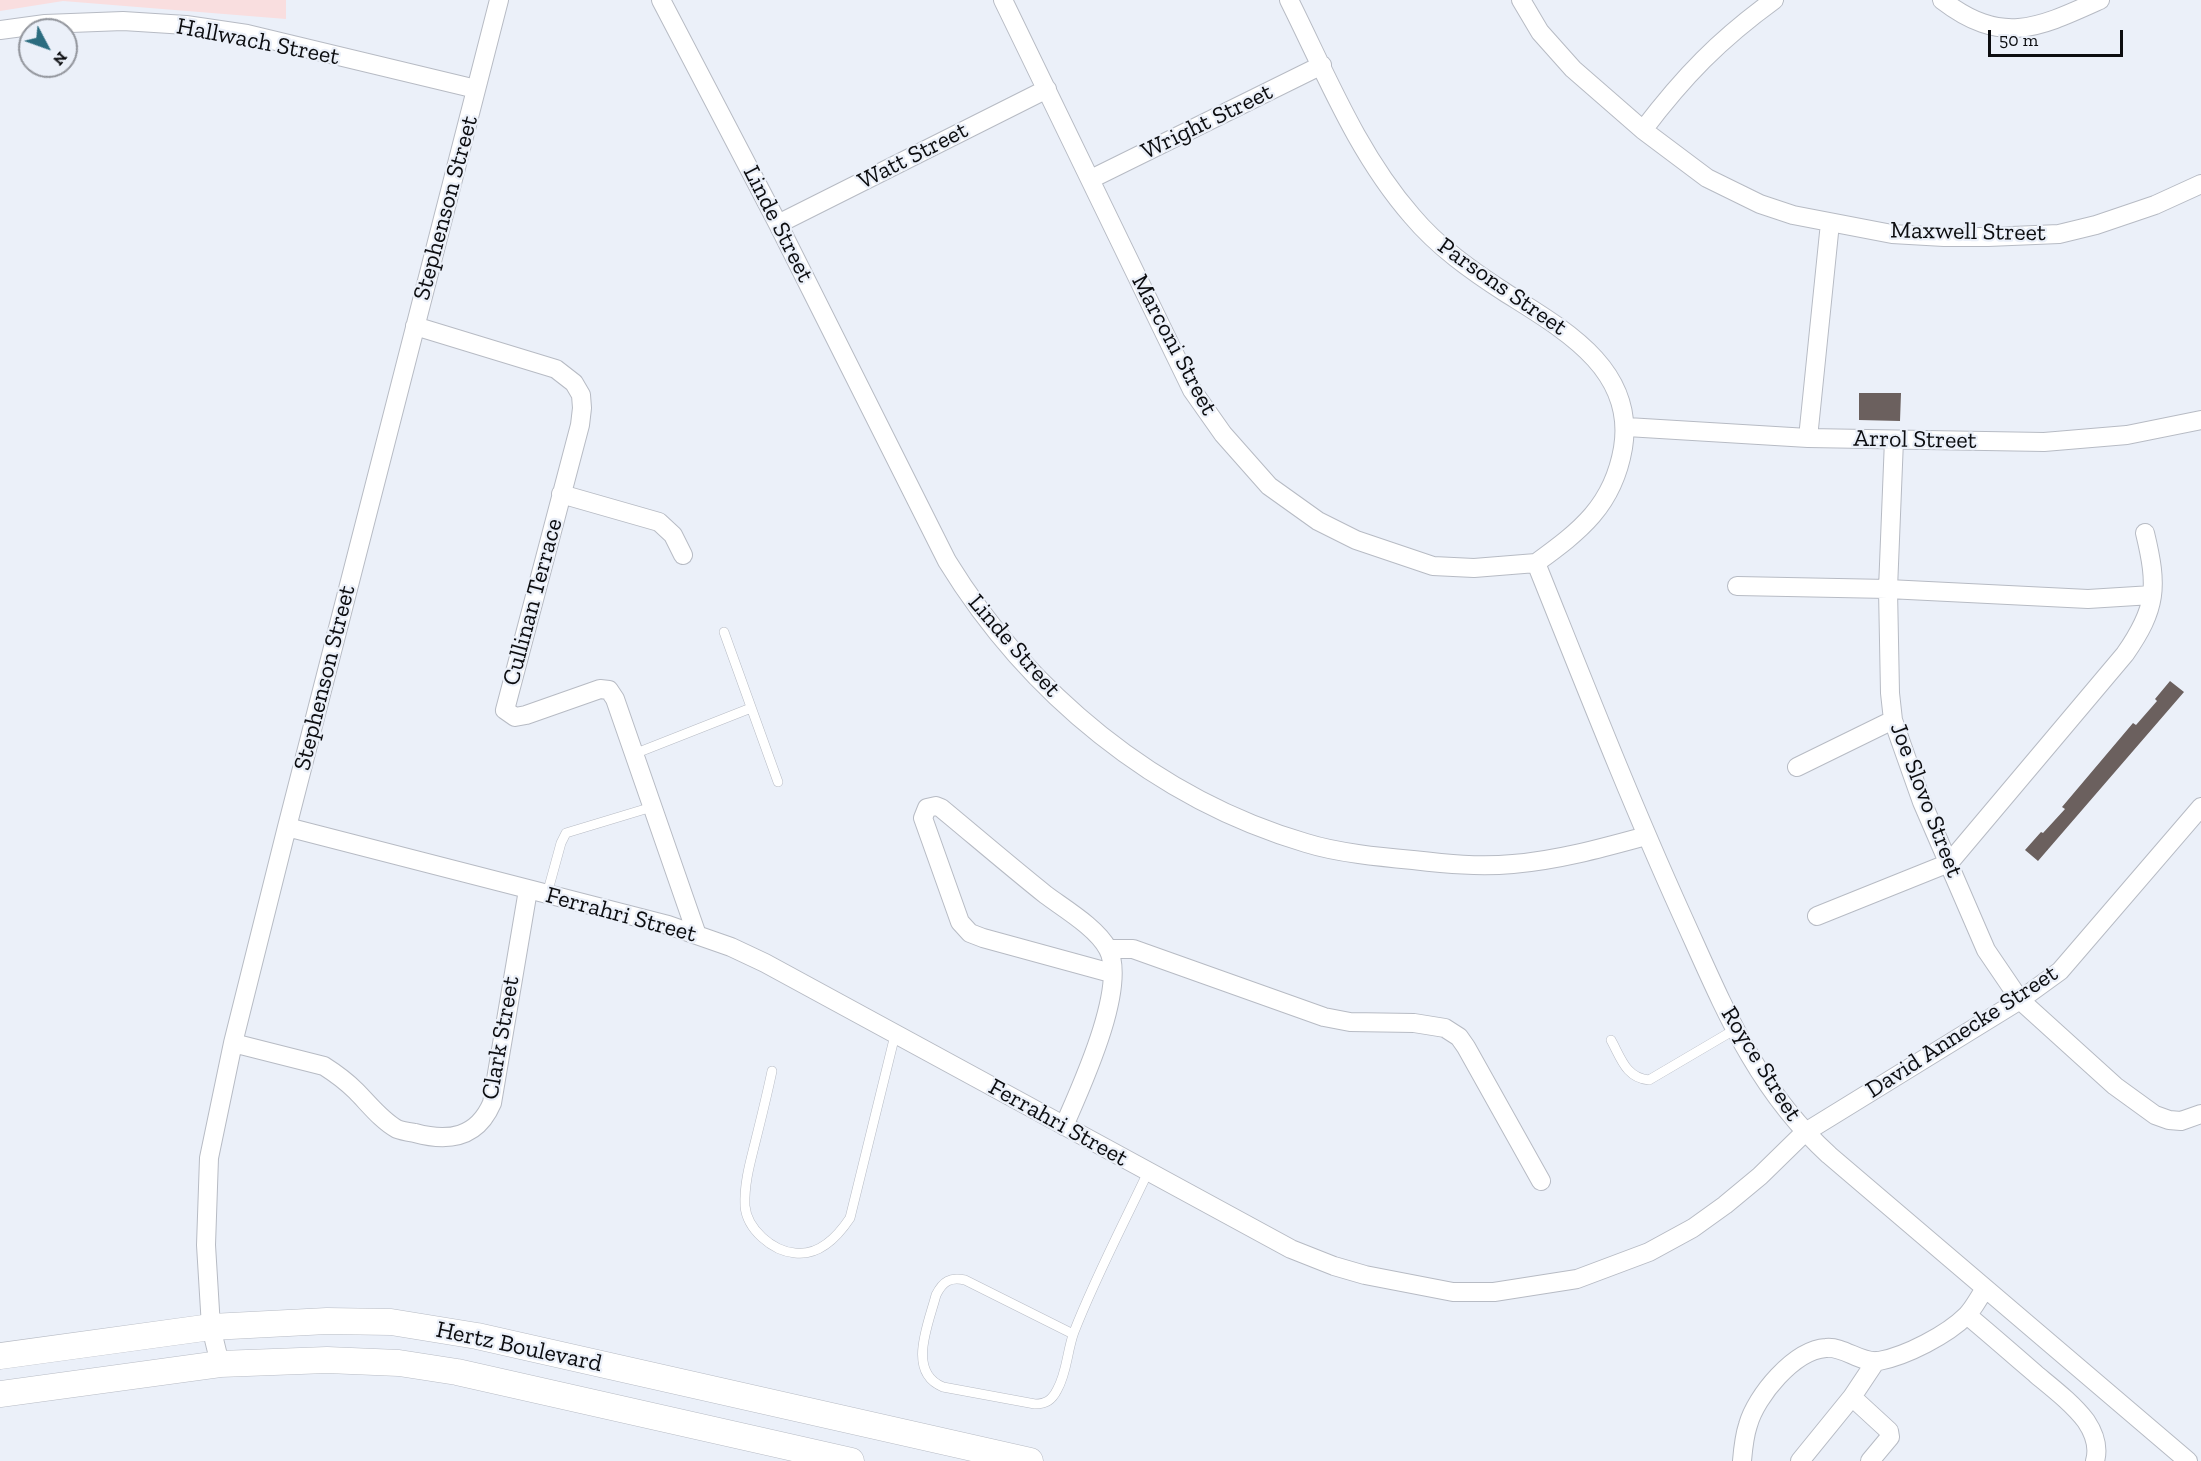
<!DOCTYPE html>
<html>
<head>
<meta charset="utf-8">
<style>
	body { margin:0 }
	#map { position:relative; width:2201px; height:1461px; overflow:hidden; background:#ebf0f9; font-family:"Zilla Slab",serif }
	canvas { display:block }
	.north { position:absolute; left:18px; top:18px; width:60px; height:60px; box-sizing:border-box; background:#ebf0f9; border:2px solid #92959c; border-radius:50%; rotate:131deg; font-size:16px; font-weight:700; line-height:24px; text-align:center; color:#0c0d10 }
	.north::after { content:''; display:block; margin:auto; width:21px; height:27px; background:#2b6c7f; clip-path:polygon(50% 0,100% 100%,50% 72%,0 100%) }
	.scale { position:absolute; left:1988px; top:30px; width:135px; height:27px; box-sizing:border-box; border:3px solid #0c0d10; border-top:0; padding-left:8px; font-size:18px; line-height:21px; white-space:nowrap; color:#0c0d10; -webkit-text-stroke:4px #ebf0f9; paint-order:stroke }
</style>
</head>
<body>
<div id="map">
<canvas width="2201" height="1461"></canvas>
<div class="north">N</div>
<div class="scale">50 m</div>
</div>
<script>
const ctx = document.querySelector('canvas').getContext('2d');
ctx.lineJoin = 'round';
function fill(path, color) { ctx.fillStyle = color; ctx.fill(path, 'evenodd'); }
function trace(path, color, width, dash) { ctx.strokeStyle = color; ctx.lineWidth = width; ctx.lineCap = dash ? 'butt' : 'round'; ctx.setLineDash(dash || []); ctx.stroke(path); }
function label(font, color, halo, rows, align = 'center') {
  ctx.font = font + ' "Zilla Slab",serif'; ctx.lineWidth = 4.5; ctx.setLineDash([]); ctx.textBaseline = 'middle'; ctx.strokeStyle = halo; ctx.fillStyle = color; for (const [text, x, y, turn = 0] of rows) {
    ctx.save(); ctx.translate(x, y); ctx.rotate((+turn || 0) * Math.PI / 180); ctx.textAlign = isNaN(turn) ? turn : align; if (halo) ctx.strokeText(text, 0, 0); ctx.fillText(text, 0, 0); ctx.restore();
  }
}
const education = new Path2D(`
	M0,0H286V19L63,1L0,11Z`);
const building = new Path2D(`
	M1859,393H1901L1900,421L1859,420Z
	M2170,681L2184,692L2038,861L2025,850L2041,832L2043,833L2065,809L2062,807L2133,723L2136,725L2157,701L2155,699Z`);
const lane = new Path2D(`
	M724,632L778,782
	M634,754L751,708
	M547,894L561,843L566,833L652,807
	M1611,1040C1621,1058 1626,1078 1649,1080L1734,1030
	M772,1071C767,1095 761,1119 755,1143C750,1163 744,1184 745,1206C747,1229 772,1251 795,1253C819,1256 838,1236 850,1218L895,1035
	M1073,1334L965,1280C950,1277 943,1281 936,1295C929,1323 906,1372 943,1387L1035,1404C1046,1404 1052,1400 1057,1390C1067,1373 1067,1351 1074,1332C1095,1278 1123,1225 1148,1172`);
const street = new Path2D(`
	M661,0L778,224L947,561C1028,693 1156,799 1306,843C1338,853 1380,857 1413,860C1447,864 1479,867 1513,864C1559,860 1602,848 1646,836
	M1003,0L1192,390L1223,434L1269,486L1318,521L1356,540L1433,566L1474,568L1536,563
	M1289,0C1326,74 1357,153 1412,216C1438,247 1472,271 1506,293C1563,329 1636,369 1623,448C1613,506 1580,531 1536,563
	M1521,0L1540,32L1573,69L1643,130L1707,178L1760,204L1793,215L1892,234L1944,237H1988L2059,234L2096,225L2155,205L2201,184
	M1942,0C2002,46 2038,28 2100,0
	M0,30L45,24L123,21L186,25L247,34L476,89
	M1643,130C1684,76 1719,40 1774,0
	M1091,179L1322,65
	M778,224L1047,89
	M415,326L556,369L574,383L581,395L582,408L580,425L505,710L515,717L526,715L600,689L609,690L615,699L697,935
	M1627,427L1808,438L2044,442L2127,435L2201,420
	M1808,438L1830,223
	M1894,440L1888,589L1890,693L1893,720L1922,802L1986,950L2020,1000L2115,1086L2155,1115L2169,1120L2181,1121L2201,1114
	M561,494L659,522L673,535L683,555
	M1536,563C1583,680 1629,798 1681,913C1722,1003 1754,1087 1829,1155L2188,1461
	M1737,586L1888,589L2088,599L2152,595
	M1797,767L1893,720
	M287,827L668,925L731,947L765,963L1291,1249L1334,1266L1365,1275L1453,1292H1494L1577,1279L1649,1252L1693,1228L1725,1205L1760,1176L1804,1133L2020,1000L2060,971L2201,807
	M1817,916L1949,863L2125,654C2157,608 2158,587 2145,533
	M1108,949H1133L1324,1017L1350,1022L1414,1023L1445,1028L1459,1037L1466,1047L1541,1181
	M233,1043L324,1066C335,1073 346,1081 356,1091C369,1104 381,1120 397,1129C402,1131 409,1132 415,1133C448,1142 477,1138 492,1103L528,890
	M1064,1126C1080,1089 1128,987 1108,949C1097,928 1065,909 1046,895C1011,867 976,837 941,808L936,806L927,808L923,818L960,922L970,933L983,938L1111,973
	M1967,1315C1991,1335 2015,1356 2038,1376C2055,1390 2073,1404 2086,1421C2094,1433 2099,1447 2095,1461
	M220,1364L211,1327L206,1245L209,1158L233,1043L287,827L499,0
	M1852,1397L1889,1431L1890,1437L1870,1461
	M1742,1461C1743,1449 1744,1437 1748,1425C1756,1396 1794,1350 1826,1348C1844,1346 1861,1364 1879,1361C1906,1356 1947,1335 1967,1315C1974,1308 1979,1297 1985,1289
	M1800,1461L1852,1397L1876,1361`);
const secondary = new Path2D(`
	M0,1356L211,1327L327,1321L391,1322L477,1336L1030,1461
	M0,1394L220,1364L327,1360L399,1363L457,1372L851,1461`);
const streetNames = [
	["Hallwach Street",258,42,11],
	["Wright Street",1207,122,-26],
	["Watt Street",913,156,-27],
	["Stephenson Street",446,208,-75],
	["Linde Street",778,224,63],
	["Maxwell Street",1968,232,1],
	["Parsons Street",1502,287,35],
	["Marconi Street",1174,345,62],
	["Arrol Street",1915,440,1],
	["Cullinan Terrace",533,602,-75],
	["Linde Street",1014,646,49],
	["Stephenson Street",325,678,-76],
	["Joe Slovo Street",1926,800,69],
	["Ferrahri Street",621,915,15],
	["David Annecke Street",1962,1032,-33],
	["Clark Street",501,1038,-80],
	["Royce Street",1761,1064,58],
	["Ferrahri Street",1058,1123,29],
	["Hertz Boulevard",519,1347,12]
];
fill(education, '#f9dedf');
fill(building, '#6b605e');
trace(lane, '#b7bbc4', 10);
trace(street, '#b7bbc4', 20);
trace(secondary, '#b7bbc4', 27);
trace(lane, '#fff', 9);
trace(street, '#fff', 18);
trace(secondary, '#fff', 26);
label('24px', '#0c0d10', '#ebf0f9', streetNames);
</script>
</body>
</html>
